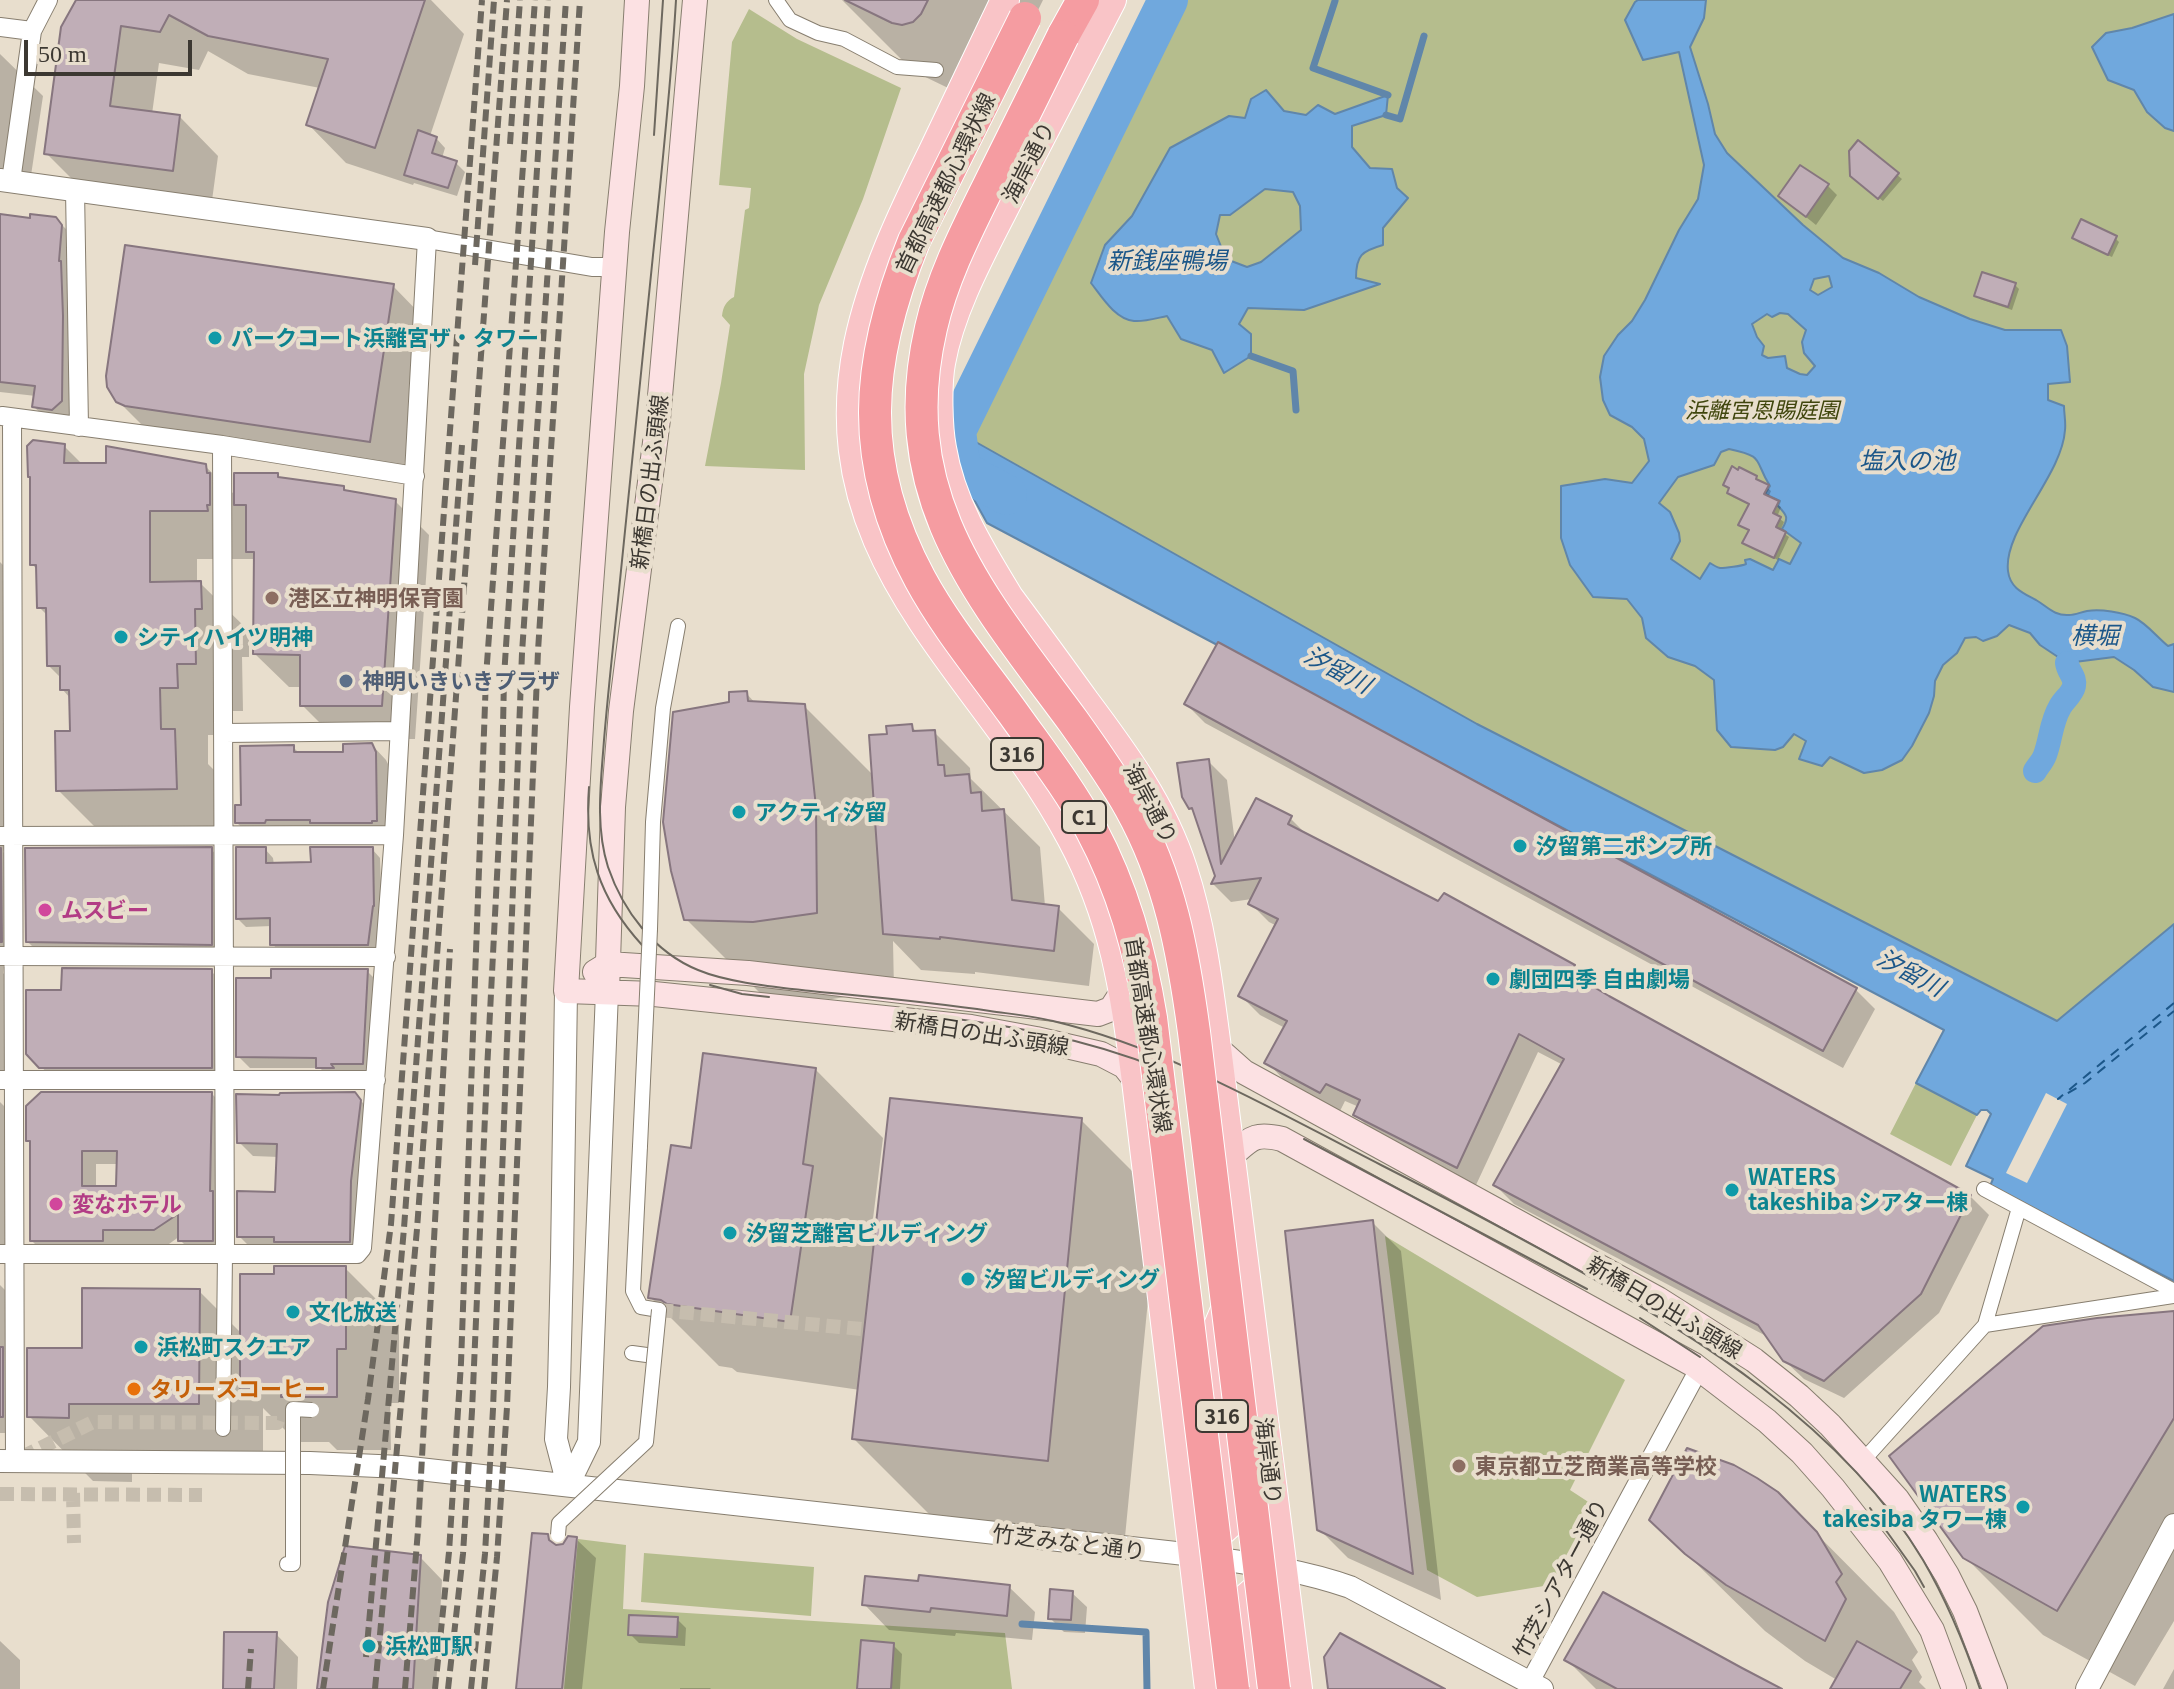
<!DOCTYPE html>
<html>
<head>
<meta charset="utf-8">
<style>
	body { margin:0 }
	#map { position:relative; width:2174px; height:1689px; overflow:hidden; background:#e8decd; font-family:Georgia,serif }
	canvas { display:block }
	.scale { position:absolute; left:24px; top:40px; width:168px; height:36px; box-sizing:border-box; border:4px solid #3c3832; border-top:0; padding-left:10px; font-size:24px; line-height:28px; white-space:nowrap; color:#3c3832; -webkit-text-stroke:6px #e8decd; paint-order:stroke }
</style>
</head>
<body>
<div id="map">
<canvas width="2174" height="1689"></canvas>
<div class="scale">50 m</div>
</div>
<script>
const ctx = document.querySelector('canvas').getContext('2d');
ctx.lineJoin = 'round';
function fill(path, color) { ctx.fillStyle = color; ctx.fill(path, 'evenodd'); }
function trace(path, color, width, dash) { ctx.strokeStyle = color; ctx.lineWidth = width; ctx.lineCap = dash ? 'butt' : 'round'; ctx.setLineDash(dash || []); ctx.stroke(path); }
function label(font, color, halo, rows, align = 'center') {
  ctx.font = font + ' Georgia,"Noto Sans JP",serif'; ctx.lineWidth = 8; ctx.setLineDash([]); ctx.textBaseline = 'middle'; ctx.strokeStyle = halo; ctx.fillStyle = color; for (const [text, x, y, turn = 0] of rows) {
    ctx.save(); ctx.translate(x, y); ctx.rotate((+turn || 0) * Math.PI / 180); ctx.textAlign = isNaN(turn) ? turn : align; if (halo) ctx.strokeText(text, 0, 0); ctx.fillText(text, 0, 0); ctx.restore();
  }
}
const green = new Path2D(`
	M1172,0H2174V924L2057,1021L1477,724L958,432Z
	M749,9L797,39L901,88L863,199L819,305L804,374L805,470L705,466L721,383L730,325L722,316C723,307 726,301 734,297L745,210L749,208L751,188L719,185L732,42Z
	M1916,1083L1977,1115L1951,1166L1890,1134Z
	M1385,1236L1625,1380L1570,1490L1596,1507L1556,1584L1477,1597L1427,1570Z
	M578,1539L626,1545L623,1609L1005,1633L1012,1689H564Z
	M644,1553L814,1567L811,1616L641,1602Z`);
const water = new Path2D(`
	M1638,0H1706L1704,18L1690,47L1708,104L1715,134L1727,153L1803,225L1843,258L1879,273L1919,297L1970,319L2005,330H2061L2067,346L2070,382L2048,384V400L2064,406C2064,414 2066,422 2065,430C2062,476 2003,530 2008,571C2010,588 2023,593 2036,600C2048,607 2054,616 2069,615C2075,615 2081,612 2087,611C2101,609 2122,612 2135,618C2146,623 2158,638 2168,646L2174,644V692L2153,687L2134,670L2114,657L2067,663L2040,645L2030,633L2009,625L1997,636L1983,641L1976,637L1965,638L1957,653L1943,665L1935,681L1934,696L1929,713L1912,746L1902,760L1882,770L1864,773L1830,757L1822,766L1799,759L1806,741L1794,734L1783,747L1775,750L1731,747L1717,730L1714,680L1695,666L1668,657L1646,638L1642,618L1627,599L1593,597L1570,565L1561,538V486L1605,479L1632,483L1649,461L1644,439L1632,427L1610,415L1603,400L1600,377L1604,356L1618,335L1632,321L1645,300L1679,230L1698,199L1704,165L1679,52L1643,60L1625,20L1635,2ZM1829,276L1832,287L1818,295L1810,290L1814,279ZM1780,313L1788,314L1806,330L1802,342L1804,353L1815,366L1807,375L1800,374L1787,368L1785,356L1768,358L1762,355L1764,346L1757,337L1752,324L1767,314L1772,317ZM1729,449C1766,457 1753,459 1770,486L1765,494L1780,501L1778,506C1787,515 1789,518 1782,529L1801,543L1790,564L1779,559L1773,570L1750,559L1745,560L1746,564C1742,566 1725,568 1720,568C1716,567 1713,565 1710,563L1700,579L1671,559L1680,541L1679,533L1670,512L1659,503L1678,477L1714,465L1721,452Z
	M2174,14V131L2165,128L2147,112L2134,90L2108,80L2092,47L2106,33L2132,28Z
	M1266,90L1284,111L1306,115L1318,105L1335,114L1388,95L1386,115L1352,126V147L1370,168L1392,169L1397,188L1408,198L1383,228V245C1362,251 1356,255 1356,278L1380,284L1304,310L1248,308L1239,324L1251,334V356L1224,373L1212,350L1181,339L1167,316C1157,318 1144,322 1134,321C1115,319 1102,297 1091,283L1105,245L1132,216L1170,148L1229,116L1245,118L1251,99ZM1265,189L1293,192L1300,206L1301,230L1261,262L1247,267L1226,259L1216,234L1220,215H1230Z
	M958,432L1477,724L2057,1021L2174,924V1281L1990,1186L1993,1179L1966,1166L1991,1114L1987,1110H1981L1977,1115L1916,1083L1944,1030L987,523L966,485Z`);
const pier = new Path2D(`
	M2046,1093L2067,1104L2027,1183L2006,1173Z`);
const shadow = new Path2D(`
	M78,0H431L464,34L430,136L436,138L445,148L442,158L456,163L465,172L457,196L414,183L413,185L346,163L308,124L320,88L248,74L208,51L199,70L159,63L152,114L180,117L218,156L211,208L84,191L46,153Z
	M842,0H1043L998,91L971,99L917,73L906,64Z
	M0,54L43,96L30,182L0,178Z
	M1858,143L1902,179L1883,201L1856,180Z
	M1828,186L1837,195L1816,225L1780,196Z
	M0,216L32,220L55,218L68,231L73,414L65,422L47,419L34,407L36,396L0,392Z
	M2074,238H2115L2119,242L2112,257L2078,242Z
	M2015,285L2019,289L2012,310L1980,299L1976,295Z
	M393,286L426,320L403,474L152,435L118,401Z
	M64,446L83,465L205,466L236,496L277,475L281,480L343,487L348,492L395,501L429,535L415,739H336L302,705V687H289L255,654L256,559H197V583H200L249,631V657H242L243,711H225V735H208V764L223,779L224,836L106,838L58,790L72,733L71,699L62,689V679L49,666L48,616L39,607L38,571L32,564Z
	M1756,478L1771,491L1768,498L1781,507L1777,517L1784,522L1780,531L1789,537L1778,560L1749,546L1745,542L1750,531L1741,524L1750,505L1733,497L1725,484Z
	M0,562L15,577L5,845L3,852L16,865L3,973L15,985L16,1073L0,1081Z
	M1219,645L1856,990L1875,1009L1843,1068L1205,723L1186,704Z
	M746,693L756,704L804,706L874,776L889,736L911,726L918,733L934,732L970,768L971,779L1040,847L1045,906L1058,908L1094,944L1089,986L975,972V974L921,970L893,941L894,990L832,999L763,996L686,919L731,704Z
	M372,745L386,760L390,768V834L252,837L237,823L243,807L293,747L300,754H345Z
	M1208,761L1227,780L1235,843L1290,818L1310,838L1439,904L1573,967L1592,985L1591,988L1970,1196L1989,1215L1939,1313L1844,1398L1804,1379L1784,1360L1770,1338L1514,1204L1495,1185L1563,1065L1538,1052L1476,1185L1374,1133L1355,1114L1359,1107L1345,1101L1340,1111L1285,1081L1267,1062L1285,1028L1260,1015L1241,996L1277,926L1269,922L1250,903L1252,899L1231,902L1213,884L1217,876L1196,814L1190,808Z
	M211,849L220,859V953L37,951L28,942Z
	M265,849L273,858L274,865L313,864L372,849L380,858L382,914L376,953L281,952L272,944V926L246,927L238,919Z
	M211,971L223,983L224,1079H53L28,1053L63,992Z
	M367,971L379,983L374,1075L330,1079L320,1068H250L238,1056L273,980Z
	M815,1069L883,1138L872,1227L877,1233L1081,1120L1158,1197L1125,1537L931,1516L854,1439L860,1390L737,1372L732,1368L719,1366L650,1297L693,1150Z
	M212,1094L226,1108L227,1255H195L180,1240V1236L169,1244H116V1255H46L32,1241V1144L28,1140ZM96,1164H119L118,1188H96Z
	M354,1094L369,1109L364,1256L253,1250L239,1236L277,1194L279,1157L253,1156L239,1142Z
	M0,1102L16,1118L9,1249H0Z
	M1372,1222L1401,1251L1441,1600L1348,1558L1319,1529Z
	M345,1268L399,1322V1403H390L391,1450H337L329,1442H297L263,1408V1468H132V1482L93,1481L29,1416L84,1350L199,1291L242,1334L276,1276Z
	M0,1285L8,1293L17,1433H0Z
	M2174,1313V1621L2135,1686L2043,1635L1965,1557Z
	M1777,1494L1894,1612L1918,1652L1912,1660L1922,1677L1919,1682L1926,1689H1832L1837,1680L1805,1661L1765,1631L1652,1520Z
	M547,1536L557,1547L576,1539L596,1558L582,1689H518Z
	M420,1557L442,1580L436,1689H319Z
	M920,1584L1009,1587L1035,1612L1032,1640L956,1633L955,1636L889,1630L864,1604Z
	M1072,1593L1087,1607L1085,1633L1064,1632L1050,1618Z
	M677,1619L686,1628L685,1646L639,1643L630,1634Z
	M276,1634L298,1657L297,1689H225Z
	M0,1641L20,1660V1689H0Z
	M893,1645L902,1654L900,1689H859Z
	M1567,1660L1769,1689H1596Z
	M2174,1669V1689H2163Z
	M680,1688H710L711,1689H680Z`);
const stream = new Path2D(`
	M1335,1L1313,68L1388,95
	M1386,115L1400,119L1424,36
	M1251,356L1293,371L1296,410
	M1022,1624L1146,1632L1147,1689`);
const canal = new Path2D(`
	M2035,771C2038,766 2043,761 2045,755C2051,739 2051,722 2060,707C2064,699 2072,695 2074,686C2076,677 2068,672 2067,663`);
const river = new Path2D(`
	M1007,495L961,470L956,431L1168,0`);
const ferry = new Path2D(`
	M2174,1003L2058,1099L2085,1083L2174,1011`);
const building = new Path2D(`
	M76,0H425L375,148L306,125L328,59L208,36L169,15L160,32L121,26L110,106L180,115L173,171L44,154L61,27Z
	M845,0H928L921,14L913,22L902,25L892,23Z
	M418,130L437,137L432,153L457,161L448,188L404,175Z
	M1858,140L1899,173L1878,199L1850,176L1849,151Z
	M1800,165L1829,184L1806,217L1778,196Z
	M0,214L30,218V214L56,217L62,225L59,261H61L63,316L62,401L52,410L32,407L35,386L0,382Z
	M2081,219L2117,236L2108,255L2072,238Z
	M125,245L394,284L370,442L125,406L116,402L107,387L106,376Z
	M1982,272L2016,283L2008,307L1974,296Z
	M33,440L65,444L64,463H106V446L206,464L207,473H210V505H207L208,511H150V582L201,581L202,609H195L196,664H177L178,688H160L161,729H175L177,789L56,791L55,731H70L69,690H60V666H47L46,608H37L36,565H30V477H28L27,446Z
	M1732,466L1738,470L1739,467L1757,476L1756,479L1769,485L1764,494L1779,501L1773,513L1781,517L1776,527L1786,532L1774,558L1742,543L1749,530L1738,525L1749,504L1727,493L1729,488L1723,485Z
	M234,473H278V477L344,486V490L396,499L382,706H300V655L253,654L254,552H246V505H234Z
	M1218,642L1857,988L1823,1051L1184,704Z
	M747,691L748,701L805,704L816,807L817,913L753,922L684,920L671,871L663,822L673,712L729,702V692Z
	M912,724L913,731L935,730L938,765H944L945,776L969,774L971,793L981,792L982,811L1004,809L1012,900L1059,906L1054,951L940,937V939L883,934L869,735L887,734L886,726Z
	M372,743L376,752L377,821H372V823H310V820H266L265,823H235V805H241L240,746L294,745V752H343V744Z
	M1209,759L1221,864L1256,798L1292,816L1288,824L1438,901L1444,893L1575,965L1570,973L1609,996L1971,1195L1921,1294L1824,1381L1783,1361L1758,1325L1493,1185L1564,1059L1519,1034L1457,1168L1353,1115L1360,1100L1326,1084L1320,1093L1264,1063L1287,1021L1238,996L1278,919L1248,904L1261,878L1211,884L1215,876L1192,808L1189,809L1182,797L1177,763Z
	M212,847V945L26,942L25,848Z
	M236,847H266V863L311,862L310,847H373L374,906H373L368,945H270V918L236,919Z
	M0,848H1L2,942H0Z
	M62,968L212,969V1068H39L26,1054V990H61Z
	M271,969H368L363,1064H331L334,1068H316V1058L236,1057V978H271Z
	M703,1053L816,1068L803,1164L813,1166L790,1322L667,1304L661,1300L648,1298L671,1145L691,1148Z
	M41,1092H212L210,1191H213V1241H178V1214L154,1230H103V1241H30V1141H26V1106ZM82,1151H117L116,1186H82Z
	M355,1092L361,1100L351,1181L350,1242H274V1237H237V1191L275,1192L277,1144L237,1143L236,1094L279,1095L280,1093Z
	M890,1098L1082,1118L1048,1461L852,1439Z
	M1373,1220L1413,1574L1317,1530L1285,1231Z
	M274,1266H346V1349H337V1397H281V1388H240V1274H274Z
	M82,1288L200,1289L199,1404H69V1418L27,1417V1348H82Z
	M2174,1311V1418L2057,1611L1963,1558L1889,1456L2043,1326L2097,1318Z
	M0,1347H3V1417H0Z
	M1687,1448L1734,1465L1757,1478L1778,1492L1817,1532L1842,1574L1836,1582L1846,1599L1825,1641L1726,1585L1685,1554L1649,1520Z
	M532,1533L548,1534L549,1540L556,1545L563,1544L568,1536L577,1537L562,1689H516Z
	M345,1546L421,1555L413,1689H317L328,1602Z
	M919,1575L1010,1585L1007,1616L931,1608L930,1612L862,1605L865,1576L918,1581Z
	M1050,1589L1073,1591L1071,1620L1048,1619Z
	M1603,1592L1742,1668L1782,1689H1617L1564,1660Z
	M629,1615L678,1617L677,1637L628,1635Z
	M224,1632H277L274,1689H223Z
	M1340,1633L1445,1689H1328L1324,1657Z
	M861,1640L894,1643L891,1689H857Z
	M1857,1641L1911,1671L1900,1689H1830Z`);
const pedestrianTunnel = new Path2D(`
	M659,1310L862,1329
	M22,1457L93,1422L277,1423L279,1417
	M73,1493L74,1543
	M0,1494L202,1495`);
const pedestrian = new Path2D(`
	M776,0L790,20L818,33L844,39L897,67L936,70
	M650,929L653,822L663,708L678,626
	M640,1146L633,1291L641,1307L659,1310
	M1984,1189L2174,1291
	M1985,1325L2019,1208
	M632,1353L654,1356
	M223,1429L225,1254
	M1869,1454L1985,1325L2174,1296
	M287,1564H293V1534`);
const minor = new Path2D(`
	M0,27L32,31
	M11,181L32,31L48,0
	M75,190L79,427
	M2,416L222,445L415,476
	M12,418L15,1461
	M222,445L225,1254
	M225,733L399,731
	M0,836L394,835
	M0,956L386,957
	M0,1080H376
	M0,1254H357L362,1248L394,835L427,239L592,267H614
	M1530,1682L1699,1369`);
const tertiary = new Path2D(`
	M0,180L427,239
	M566,991L562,1258L559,1387L556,1439L568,1485
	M0,1461L310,1463L401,1467L1194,1555C1247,1563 1299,1569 1350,1587L1542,1689
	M568,1485L589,1442L607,992
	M2087,1689L2174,1525`);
const secondary = new Path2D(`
	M637,0L632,86L617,232L582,707L566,991L654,994L971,1027L1036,1039L1101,1054L1124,1066L1136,1081
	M595,972L608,964L748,973L1098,1014L1111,1009L1124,989
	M607,992L613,807L621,711L658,419L695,0
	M1217,1048L1244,1072L1658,1299L1754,1360L1799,1396L1830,1425L1897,1499L1926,1541L1947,1575L1965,1611L1995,1689
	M1230,1157C1251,1139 1253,1132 1282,1139L1694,1365L1767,1421L1802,1453L1833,1488L1890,1561L1932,1630L1954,1689`);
const primary = new Path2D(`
	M1005,0C981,51 956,102 932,153C902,214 872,277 858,344C814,561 981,669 1071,838C1115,920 1124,991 1136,1081L1209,1689
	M1112,0C1078,65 1045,130 1011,195C985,247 951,306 941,363C937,385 938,427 942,448C951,503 981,551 1009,597C1035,632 1060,666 1085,701C1124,753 1163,806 1183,869C1202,927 1209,988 1217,1048L1298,1689
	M1201,1550L1235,1519L1212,1340L1229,1300
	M1251,1689L1240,1603L1274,1574`);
const motorway = new Path2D(`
	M1063,36L1083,0`);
const tram = new Path2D(`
	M676,0C671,85 662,170 653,255C641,370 629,485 618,600C613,646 608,693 604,740C601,782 595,826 608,867C623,911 654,952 698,970C729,983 777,987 811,991C871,997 930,1002 990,1011C1011,1014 1032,1016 1053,1021C1170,1049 1275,1111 1381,1165C1442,1196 1502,1228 1562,1261C1694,1334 1844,1427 1923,1560C1947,1601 1965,1645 1980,1689
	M654,135L663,0
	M589,787C584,851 599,898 642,945
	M710,985L742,994L769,997
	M924,1015C1004,1024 1085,1038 1161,1069
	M1304,1139L1587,1289
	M1640,1318L1700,1357
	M1870,1508L1915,1571L1924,1587`);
const rail = new Path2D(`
	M510,144L520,0
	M475,265L494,0
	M366,1657L404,1228L462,445
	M248,1689L251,1649
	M323,1689L368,1399L391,1224L482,0
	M375,1689L417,1229L507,0
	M405,1689L418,1530L450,949
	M435,1689L449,1552L461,1363L486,677L535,0
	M448,1689L463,1554L472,1411L487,1071L502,779L504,677L548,0
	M471,1689L485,1554L493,1409L522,653L566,0
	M484,1689L497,1557L507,1407L538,651L580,0`);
const pedestrianBridge = new Path2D(`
	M640,1146L650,929
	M293,1534V1409L312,1410
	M558,1535L559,1523L646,1442L659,1310`);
const motorwayBridge = new Path2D(`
	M1025,18L914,241C865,362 857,462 920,579C946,627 982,670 1013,713C1040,751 1069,788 1091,829C1123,889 1140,951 1151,1018L1233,1689
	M1063,36C1040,83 1016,130 993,177C969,226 943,275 931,328C892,497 980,595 1073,721C1093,749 1113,777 1130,807C1170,879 1183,951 1194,1032L1274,1689`);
const markers = [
	[215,338,8,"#0f9aa8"],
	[272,598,8,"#8d6e63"],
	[121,637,8,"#0f9aa8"],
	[346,681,8,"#5c6f8a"],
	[739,812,8,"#0f9aa8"],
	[1520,846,8,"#0f9aa8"],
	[45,910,8,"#d1479c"],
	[1493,979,8,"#0f9aa8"],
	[1732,1190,8,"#0f9aa8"],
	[56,1204,8,"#d1479c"],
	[730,1233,8,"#0f9aa8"],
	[968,1279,8,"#0f9aa8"],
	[293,1312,8,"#0f9aa8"],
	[141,1347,8,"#0f9aa8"],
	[134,1389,8,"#e8710a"],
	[1459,1466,8,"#8d6e63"],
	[2023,1507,8,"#0f9aa8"],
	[369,1646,8,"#0f9aa8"]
];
const shields = [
	[1017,754,52],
	[1084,817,44],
	[1222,1416,52]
];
const shieldNames = [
	["316",1017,754],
	["C1",1084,817],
	["316",1222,1416]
];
const streetNames = [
	["海岸通り",1028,162,-63],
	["首都高速都心環状線",945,183,-64],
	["新橋日の出ふ頭線",649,482,-83],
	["海岸通り",1151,803,62],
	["新橋日の出ふ頭線",982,1033,9],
	["首都高速都心環状線",1149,1035,81],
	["新橋日の出ふ頭線",1665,1307,31],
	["海岸通り",1269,1461,83],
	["竹芝みなと通り",1069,1542,7],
	["竹芝シアター通り",1560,1578,-62]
];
const cultureNames = [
	["パークコート浜離宮ザ・タワー",231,338],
	["シティハイツ明神",137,637],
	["アクティ汐留",755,812],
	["汐留第二ポンプ所",1536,846],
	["劇団四季 自由劇場",1509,979],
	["WATERS",1748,1177],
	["takeshiba シアター棟",1748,1202],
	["汐留芝離宮ビルディング",746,1233],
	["汐留ビルディング",984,1279],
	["文化放送",309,1312],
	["浜松町スクエア",157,1347],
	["WATERS",2007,1494,"right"],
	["takesiba タワー棟",2007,1519,"right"],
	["浜松町駅",385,1646]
];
const parkNames = [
	["浜離宮恩賜庭園",1762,410]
];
const educationNames = [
	["港区立神明保育園",288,598],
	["東京都立芝商業高等学校",1475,1466]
];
const serviceNames = [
	["神明いきいきプラザ",362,681]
];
const hotelNames = [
	["ムスビー",61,910],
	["変なホテル",72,1204]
];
const foodNames = [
	["タリーズコーヒー",150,1389]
];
const waterNames = [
	["新銭座鴨場",1167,260],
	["塩入の池",1907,460],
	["横堀",2095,635],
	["汐留川",1338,669,28],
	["汐留川",1911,972,28]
];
fill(green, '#b5bd8d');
fill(water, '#70a8dd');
trace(water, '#6086aa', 2);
fill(pier, '#e8decd');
fill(shadow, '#0003');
trace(stream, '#6086aa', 7);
trace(canal, '#70a8dd', 24);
trace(river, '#70a8dd', 40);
trace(ferry, '#1c5789', 2, [10, 8]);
fill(building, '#c0aeb7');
trace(building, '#87767f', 2);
trace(pedestrianTunnel, '#c6bdae', 14, [14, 7]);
trace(pedestrian, '#877e6f', 16);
trace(minor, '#877e6f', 20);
trace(tertiary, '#877e6f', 24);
trace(secondary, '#877e6f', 26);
trace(primary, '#fff', 30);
trace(motorway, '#fff', 34);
trace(pedestrian, '#fff', 14);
trace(minor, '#fff', 18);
trace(tertiary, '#fff', 22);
trace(secondary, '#fce1e3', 24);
trace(primary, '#f9c4c7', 28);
trace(motorway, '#f59ca1', 32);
trace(tram, '#6d685f', 2);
trace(rail, '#6d685f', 6, [12, 6]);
trace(pedestrianBridge, '#877e6f', 16, []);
trace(motorwayBridge, '#fff', 34, []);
trace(pedestrianBridge, '#fff', 14);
trace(motorwayBridge, '#f59ca1', 32);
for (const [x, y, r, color] of markers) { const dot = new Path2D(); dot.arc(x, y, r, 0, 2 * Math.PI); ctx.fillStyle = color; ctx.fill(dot); trace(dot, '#e8decd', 3); }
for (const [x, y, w] of shields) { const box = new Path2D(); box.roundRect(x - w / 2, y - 16, w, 32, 6); ctx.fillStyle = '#e8decd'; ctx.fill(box); trace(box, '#3c3832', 2); }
label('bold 20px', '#3c3832', null, shieldNames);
label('22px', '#3c3832', '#e8decd', streetNames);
label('bold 22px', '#0d838f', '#e8decd', cultureNames, 'left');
label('italic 22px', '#40460d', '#e8decd', parkNames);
label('bold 22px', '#785e54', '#e8decd', educationNames, 'left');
label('bold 22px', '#4e5e75', '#e8decd', serviceNames, 'left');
label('bold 22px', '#b23c85', '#e8decd', hotelNames, 'left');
label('bold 22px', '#c56008', '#e8decd', foodNames, 'left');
label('italic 24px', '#1c5789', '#e8decd', waterNames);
</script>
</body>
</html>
